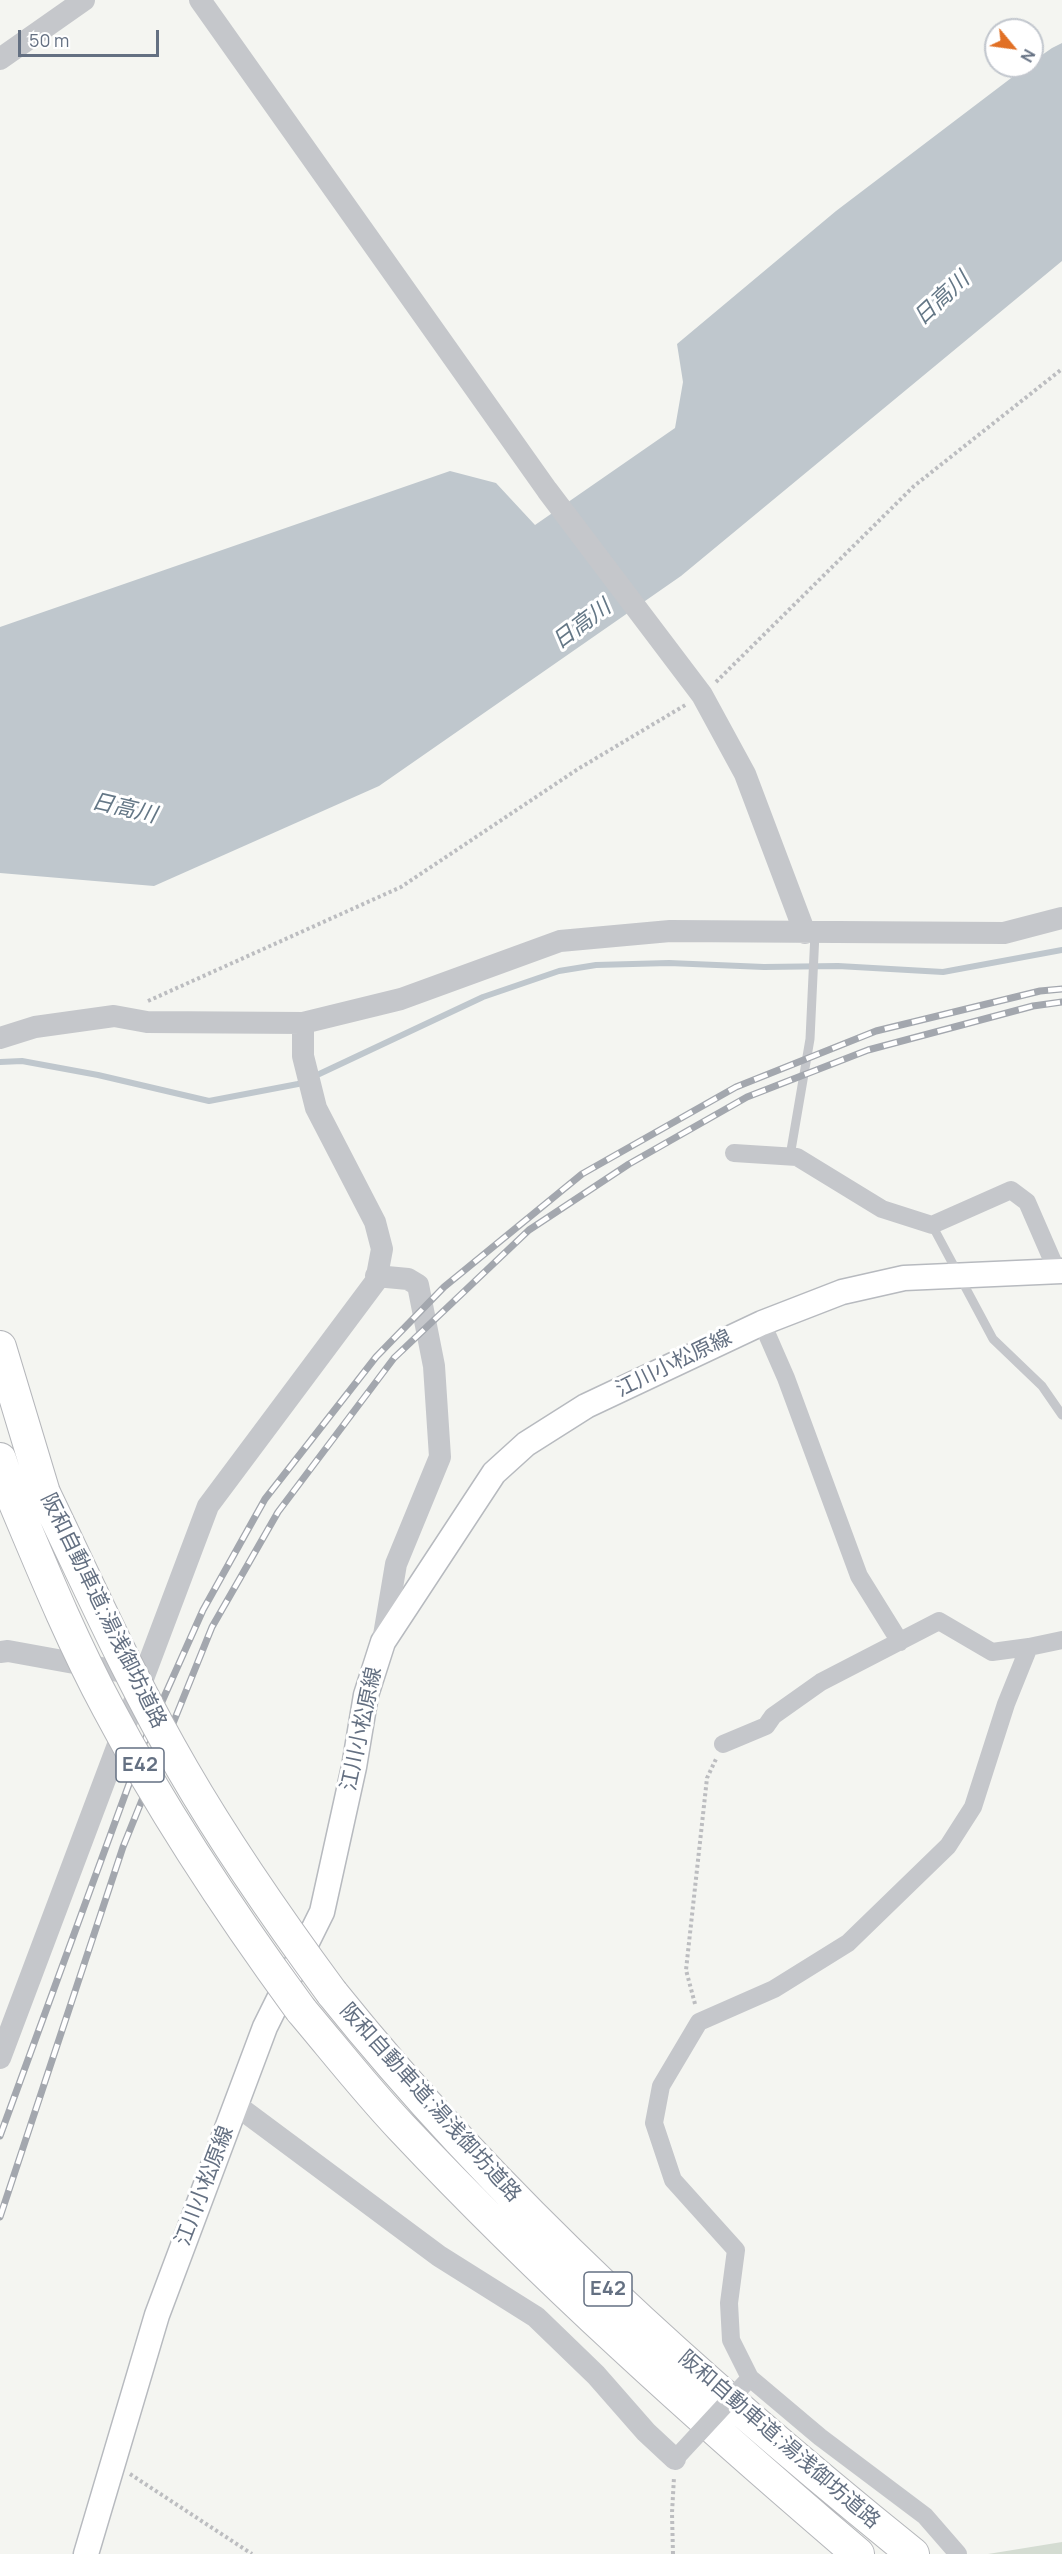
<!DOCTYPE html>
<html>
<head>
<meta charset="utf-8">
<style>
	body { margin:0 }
	#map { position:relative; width:1062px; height:2554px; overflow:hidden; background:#f4f5f1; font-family:Manrope,sans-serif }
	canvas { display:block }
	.north { position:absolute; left:984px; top:18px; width:60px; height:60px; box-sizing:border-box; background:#fff; border:2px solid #c1c6cd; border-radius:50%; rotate:119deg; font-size:16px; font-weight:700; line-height:24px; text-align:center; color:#647082 }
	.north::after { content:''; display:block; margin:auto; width:21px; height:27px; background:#e17025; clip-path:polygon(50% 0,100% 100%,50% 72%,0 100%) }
	.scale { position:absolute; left:18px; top:30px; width:141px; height:27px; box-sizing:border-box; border:3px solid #647082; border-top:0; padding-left:8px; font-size:18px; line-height:21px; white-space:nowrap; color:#647082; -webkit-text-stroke:4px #fff; paint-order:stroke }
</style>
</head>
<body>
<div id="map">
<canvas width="1062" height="2554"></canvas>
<div class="north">N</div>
<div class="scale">50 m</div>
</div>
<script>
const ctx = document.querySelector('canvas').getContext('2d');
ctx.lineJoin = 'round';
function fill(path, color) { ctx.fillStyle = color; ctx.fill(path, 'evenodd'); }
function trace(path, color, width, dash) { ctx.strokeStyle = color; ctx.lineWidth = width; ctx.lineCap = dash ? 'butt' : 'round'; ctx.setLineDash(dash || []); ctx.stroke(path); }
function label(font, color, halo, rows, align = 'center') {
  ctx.font = font + ' Manrope,"Noto Sans JP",sans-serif'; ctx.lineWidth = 6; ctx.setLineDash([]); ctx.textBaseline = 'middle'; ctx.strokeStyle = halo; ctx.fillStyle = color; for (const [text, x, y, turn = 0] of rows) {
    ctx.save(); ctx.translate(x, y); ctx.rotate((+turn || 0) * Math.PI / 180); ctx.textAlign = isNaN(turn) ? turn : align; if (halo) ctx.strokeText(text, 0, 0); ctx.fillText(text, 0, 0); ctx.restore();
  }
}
const green = new Path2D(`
	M1062,2542V2554H988Z`);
const water = new Path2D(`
	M1062,43V261L681,576L379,786L154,886L0,873V627L450,471L496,483L535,525L675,428L683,382L677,344L836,211L1027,66H1032V62L1052,48Z`);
const stream = new Path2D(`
	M0,1062L22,1061L98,1075L209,1101L298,1084L483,997L559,971L596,965L669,963L764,967L838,966L943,972L1062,950`);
const path = new Path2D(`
	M716,682L914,486L1062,369
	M148,1001L401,887L578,769L687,704
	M695,2004L686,1970L707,1778L716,1759
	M130,2474L252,2554
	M673,2554L672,2513L674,2477`);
const service = new Path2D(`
	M790,1156L810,1039L815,933
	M932,1225L993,1339L1042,1386L1062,1415`);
const minor = new Path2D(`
	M734,1153L797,1157L882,1209L932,1225L1011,1190L1027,1202L1057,1271
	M762,1323L786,1378L859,1576L900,1642
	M723,1744L766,1726L773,1716L821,1682L939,1621L992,1652L1029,1647L1062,1640
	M958,2554L925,2516L820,2437L750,2378L731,2340L729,2303L736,2250L673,2180L654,2123L661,2086L699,2022L774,1989L848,1943L948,1846L973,1807L1006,1704L1029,1647`);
const tertiary = new Path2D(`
	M200,0L547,490L702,695L745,774L805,933
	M0,59L84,0
	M0,1038L35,1027L114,1016L147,1022L303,1023L401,999L560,941L670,931L1004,933L1062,918
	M376,1276L408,1279L418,1285L434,1366L440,1457L396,1564L383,1641
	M0,1652L8,1651L140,1675
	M0,2058L208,1506L376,1281L382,1249L375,1222L316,1108L303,1056V1023
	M236,2105L439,2256L536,2317L596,2375L646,2432L675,2459`);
const secondary = new Path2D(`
	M86,2554L157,2315L265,2027L322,1912L354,1767L366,1695L383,1642L494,1473L526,1444L586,1406L762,1323L842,1292L904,1278L1062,1271`);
const motorway = new Path2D(`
	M0,1347L44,1493
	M0,1459L14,1501
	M332,1993C501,2204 704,2385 913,2554
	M301,2010C334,2049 366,2090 401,2127C544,2279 700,2419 858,2554`);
const rail = new Path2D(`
	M0,2136L147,1735L203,1610L265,1499L376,1357L444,1287L582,1174L736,1087L876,1031L1040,991L1062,989
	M0,2217L123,1847L212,1627L278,1512L394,1358L529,1230L629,1164L747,1097L868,1050L1033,1006L1062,1002`);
const minorBridge = new Path2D(`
	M675,2459L750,2378`);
const motorwayBridge = new Path2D(`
	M44,1493C89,1586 131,1681 183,1770C228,1848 279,1921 332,1993
	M14,1501C43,1570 72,1641 108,1708C164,1814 230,1913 301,2010`);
const shields = [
	[140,1765,48],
	[608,2289,48]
];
const shieldNames = [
	["E42",140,1765],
	["E42",608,2289]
];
const streetNames = [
	["江川小松原線",674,1364,-26],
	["阪和自動車道;湯浅御坊道路",103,1611,64],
	["江川小松原線",362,1729,-78],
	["阪和自動車道;湯浅御坊道路",430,2103,48],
	["江川小松原線",205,2186,-69],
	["阪和自動車道;湯浅御坊道路",779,2440,41]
];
const waterNames = [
	["日高川",942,299,-43],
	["日高川",582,625,-37],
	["日高川",124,809,13]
];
fill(green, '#d4dcd2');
fill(water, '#bfc7cd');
trace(stream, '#bfc7cd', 6);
trace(secondary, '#b7babf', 27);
trace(motorway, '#b5b7bb', 34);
trace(path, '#bcbdc0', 4, [3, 3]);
trace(service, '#c5c7cb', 9);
trace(minor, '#c5c7cb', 18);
trace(tertiary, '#c5c7cb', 22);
trace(secondary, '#fff', 24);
trace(motorway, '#fff', 32);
trace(rail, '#a3a7ae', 7);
trace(rail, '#fff', 4.5, [14]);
trace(motorwayBridge, '#b5b7bb', 34, []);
trace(minorBridge, '#c5c7cb', 18);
trace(motorwayBridge, '#fff', 32);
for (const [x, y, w] of shields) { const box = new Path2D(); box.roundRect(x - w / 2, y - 17, w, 34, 4.5); ctx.fillStyle = '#fff'; ctx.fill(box); trace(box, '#647082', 1.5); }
label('bold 20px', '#647082', null, shieldNames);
label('21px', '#647082', '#fff', streetNames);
label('italic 22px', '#647786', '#fff', waterNames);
</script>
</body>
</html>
